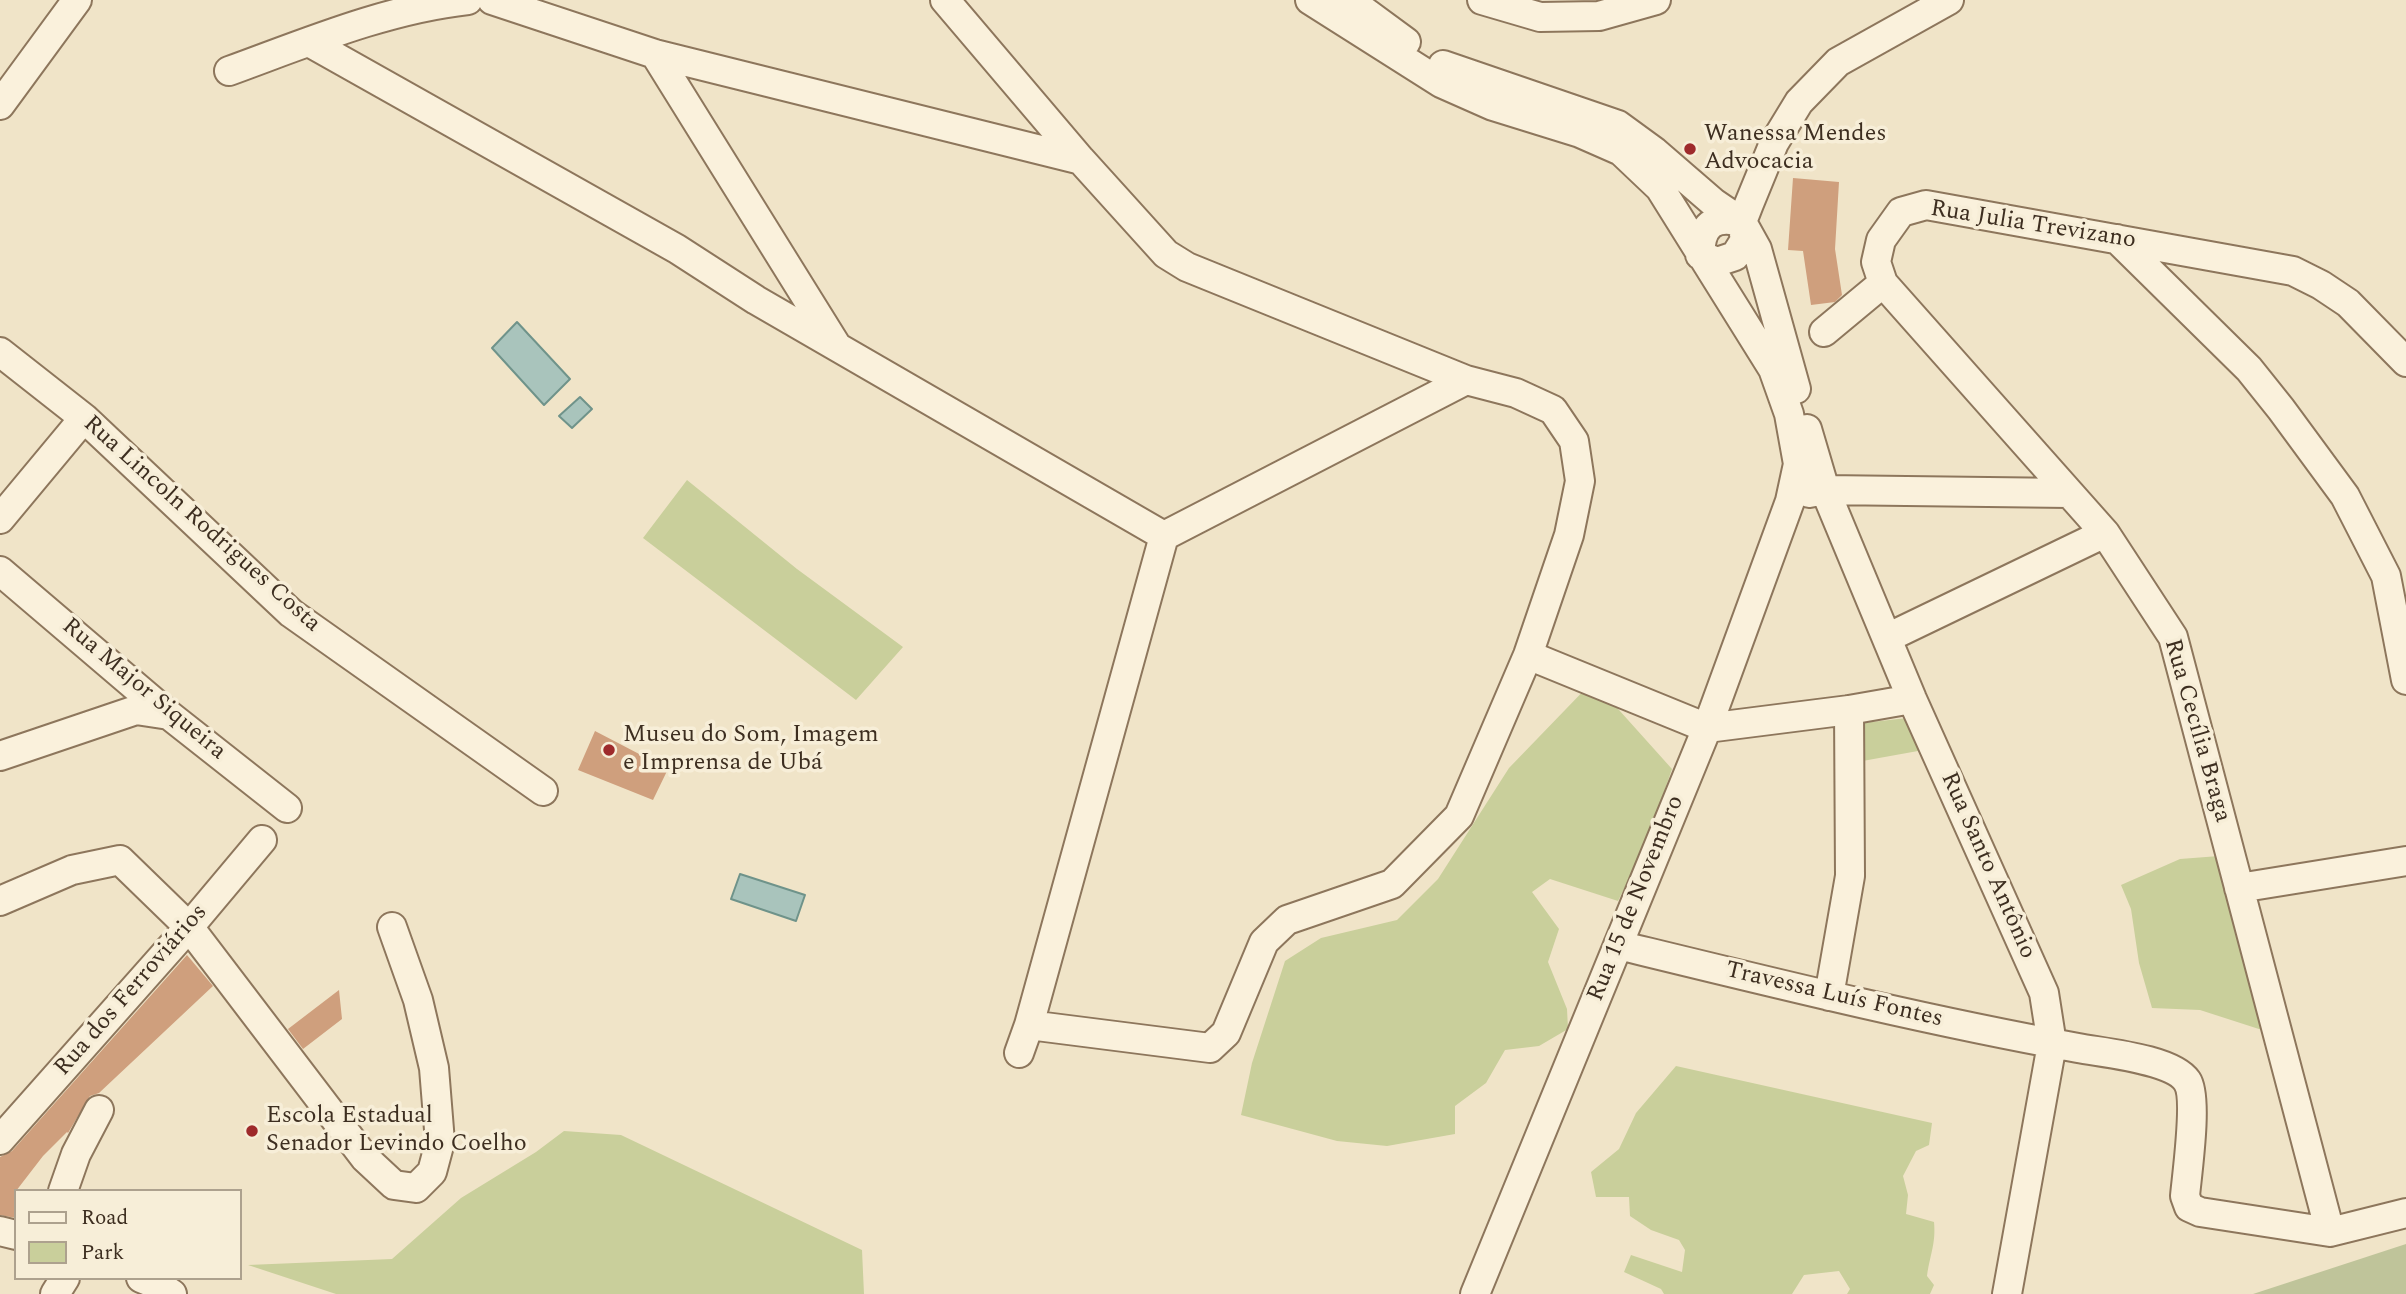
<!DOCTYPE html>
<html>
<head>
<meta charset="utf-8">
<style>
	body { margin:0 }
	#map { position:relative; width:2406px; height:1294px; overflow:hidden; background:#f0e4c8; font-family:Spectral,serif }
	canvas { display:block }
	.legend { position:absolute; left:14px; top:1189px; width:228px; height:91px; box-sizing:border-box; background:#f7eed8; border:2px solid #ada18e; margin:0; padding:9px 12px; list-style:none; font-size:21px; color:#3d2e20 }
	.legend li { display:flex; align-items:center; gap:14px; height:35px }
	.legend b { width:35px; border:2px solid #ada18e }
</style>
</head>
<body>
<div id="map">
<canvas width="2406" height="1294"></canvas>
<ul class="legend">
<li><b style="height:9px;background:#faf1dc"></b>Road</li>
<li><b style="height:19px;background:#c9cf9b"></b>Park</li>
</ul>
</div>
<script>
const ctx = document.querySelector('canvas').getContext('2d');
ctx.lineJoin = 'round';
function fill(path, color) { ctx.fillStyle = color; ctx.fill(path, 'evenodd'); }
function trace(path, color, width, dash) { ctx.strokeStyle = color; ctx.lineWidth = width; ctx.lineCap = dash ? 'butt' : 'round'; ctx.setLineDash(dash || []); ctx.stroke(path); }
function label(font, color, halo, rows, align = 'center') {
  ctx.font = font + ' Spectral,serif'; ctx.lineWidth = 7; ctx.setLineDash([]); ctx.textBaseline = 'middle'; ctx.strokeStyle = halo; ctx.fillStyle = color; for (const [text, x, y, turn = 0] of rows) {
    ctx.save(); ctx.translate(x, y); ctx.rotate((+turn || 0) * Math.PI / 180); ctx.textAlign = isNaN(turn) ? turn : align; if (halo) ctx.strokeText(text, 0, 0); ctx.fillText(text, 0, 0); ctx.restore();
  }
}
const green = new Path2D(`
	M687,480L797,569L903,647L856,700L643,538Z
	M1593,681L1672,769L1645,847L1618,901L1550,879L1532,892L1559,929L1548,962L1567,1009L1568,1029L1539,1046L1505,1050L1486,1083L1455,1106V1134L1387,1146L1337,1141L1241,1115L1252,1063L1285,961L1321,938L1397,920L1438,879L1509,768Z
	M1916,717L1929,749L1857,762L1854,724Z
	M2219,856L2262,1030L2200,1010L2152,1008L2139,963L2131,909L2121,885L2180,859Z
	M1676,1066L1932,1123L1929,1145L1916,1151L1903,1176L1908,1195L1906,1214L1934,1222C1936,1244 1930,1254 1927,1276L1934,1285L1930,1294H1847L1850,1289L1839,1271L1804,1275L1792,1294H1664L1661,1289L1624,1272L1631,1255L1682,1272L1685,1250L1679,1240L1651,1230L1630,1216L1629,1197H1596L1591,1172L1619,1149L1636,1113Z
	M564,1131L621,1135L862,1250L864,1294H336L248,1265L392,1259L461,1198L536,1152Z`);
const cemetery = new Path2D(`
	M2406,1244V1294H2253Z`);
const water = new Path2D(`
	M517,322L570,379L544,405L492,348Z
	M580,397L592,409L572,428L559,416Z
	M740,874L805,895L796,921L731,899Z`);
const building = new Path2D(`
	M1793,178L1839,182L1835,249L1842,295L1835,302L1811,305L1803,251L1788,250Z
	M595,731L668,769L653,800L578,770Z
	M187,955L213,986L99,1093L90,1096L68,1133L67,1132L43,1156L16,1191V1218L0,1215V1157L12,1151Z
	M339,990L342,1019L303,1049L288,1029Z`);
const minor = new Path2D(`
	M492,0L655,54L1081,160
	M945,0L1081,160L1166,254L1187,267L1466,380L1516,393L1553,410L1574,441L1580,481L1569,535L1528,655L1459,816L1392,884L1287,920L1264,942L1226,1033L1210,1048L1029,1025
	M1310,0L1441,83L1493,106L1580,133L1621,151L1660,188L1773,369L1789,414L1798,464L1790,501L1707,728L1475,1294
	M1349,0L1406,42
	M1482,0L1540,17L1599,16L1656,0
	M309,42L677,249L756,300L1164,536L1029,1025L1019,1053
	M655,54L836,345
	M1443,65L1618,125L1655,152L1714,203L1742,222L1757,249L1796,389
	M229,71C306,43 386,9 468,0
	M0,105L77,0
	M1742,222C1713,215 1701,225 1700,255L1717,262L1735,256L1745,240L1742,222L1749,204L1774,143L1799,102L1838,62L1949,0
	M2117,239L2249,369L2281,409L2345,496L2386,576L2406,680
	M1824,332L1883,283
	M0,352L84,418L291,613L543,791
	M1807,429L1825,490L2069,493
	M1809,493L1825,490L1912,699L2044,993L2052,1044L2007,1294
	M0,519L84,418
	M1164,536L1466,380
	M0,571L169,715L287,808
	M1887,638L2105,533
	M1528,655L1707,728L1849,710L1912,699
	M0,756L136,710L169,715
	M2239,888L2406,861
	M0,901L72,870L120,860L189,927L365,1158L394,1185L416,1188L432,1172L440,1142L434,1068L418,1000L392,927
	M1618,945C1770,982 1923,1020 2078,1048C2104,1053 2172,1059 2187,1081C2198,1097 2187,1174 2185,1196L2189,1207L2200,1212L2330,1232L2406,1213
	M1829,996L1850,876L1849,710
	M0,1140L189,927L262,840
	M63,1191L76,1154L99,1110
	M0,1231L16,1235
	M2330,1232L2173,637L2105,533L1883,283L1876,262L1881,240L1901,212L1926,205L2293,271L2321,285L2348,303L2406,362
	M141,1278L160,1286L172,1294
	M55,1294L65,1278`);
const markers = [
	[1690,149,7,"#9e2a2b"],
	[609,750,7,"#9e2a2b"],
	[252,1131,7,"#9e2a2b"]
];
const poiNames = [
	["Wanessa Mendes",1704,135],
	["Advocacia",1704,163],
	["Museu do Som, Imagem",623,736],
	["e Imprensa de Ubá",623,764],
	["Escola Estadual",266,1117],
	["Senador Levindo Coelho",266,1145]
];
const streetNames = [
	["Rua Julia Trevizano",2033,226,9],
	["Rua Lincoln Rodrigues Costa",201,525,42],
	["Rua Major Siqueira",143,690,40],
	["Rua Cecília Braga",2196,731,74],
	["Rua Santo Antônio",1987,866,66],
	["Rua 15 de Novembro",1637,899,-68],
	["Rua dos Ferroviários",132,991,-49],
	["Travessa Luís Fontes",1834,996,13]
];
fill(green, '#c9cf9b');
fill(cemetery, '#bfc49a');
fill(water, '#a9c4bc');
trace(water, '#6f938a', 2);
fill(building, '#cf9f7d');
trace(minor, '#8d765c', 32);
trace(minor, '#faf1dc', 28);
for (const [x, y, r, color] of markers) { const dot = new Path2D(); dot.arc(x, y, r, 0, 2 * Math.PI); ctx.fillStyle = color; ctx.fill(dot); trace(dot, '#f7eed8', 2.5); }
label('24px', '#3d2e20', '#f7eed8', poiNames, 'left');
label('24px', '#3d2e20', '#f7eed8', streetNames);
</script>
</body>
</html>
